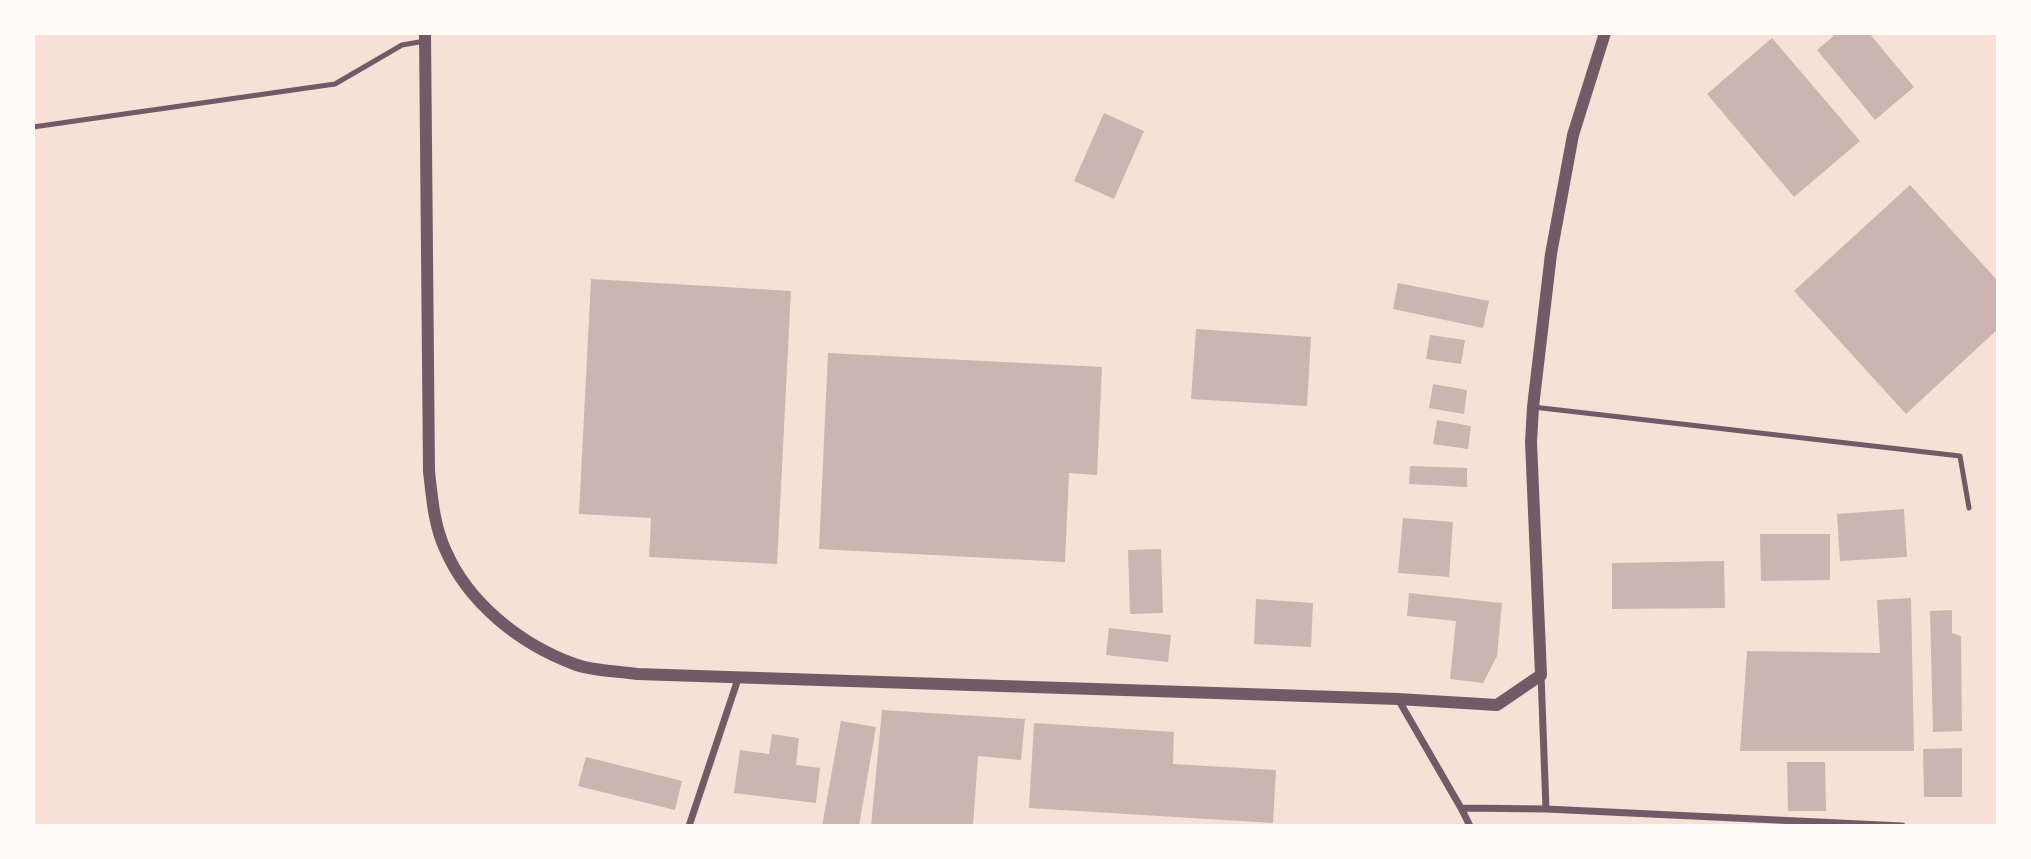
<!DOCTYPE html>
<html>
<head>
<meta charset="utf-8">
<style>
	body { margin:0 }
	#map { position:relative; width:2031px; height:859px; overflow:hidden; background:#f7e1d7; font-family:Poppins,sans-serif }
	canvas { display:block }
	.frame { position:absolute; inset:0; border:35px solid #fffaf5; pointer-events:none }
</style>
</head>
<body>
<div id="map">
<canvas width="2031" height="859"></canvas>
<div class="frame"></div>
</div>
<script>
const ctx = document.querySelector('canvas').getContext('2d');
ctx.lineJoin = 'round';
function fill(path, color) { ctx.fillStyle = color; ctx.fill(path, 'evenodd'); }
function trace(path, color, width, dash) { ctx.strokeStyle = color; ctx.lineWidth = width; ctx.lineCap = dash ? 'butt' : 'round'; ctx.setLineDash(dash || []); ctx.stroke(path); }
const building = new Path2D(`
	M1837,33H1869L1914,87L1875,120L1817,50Z
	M1772,38L1860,141L1794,197L1707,94Z
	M1104,113L1144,131L1114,199L1074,181Z
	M1910,185L1998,281V329L1906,414L1794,291Z
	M591,279L791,291L777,564L649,557L651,518L579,514Z
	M1398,283L1489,301L1483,328L1393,309Z
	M1196,329L1311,337L1307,406L1191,399Z
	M1430,335L1465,340L1461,364L1426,359Z
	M828,353L1102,367L1097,475L1069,473L1065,562L819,549Z
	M1433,384L1467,390L1464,414L1429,408Z
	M1437,420L1471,426L1468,449L1433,444Z
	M1410,466L1467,468V487L1409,484Z
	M1904,509L1907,557L1840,561L1837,514Z
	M1403,518L1453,522L1449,577L1398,573Z
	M1760,534H1830V580L1761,581Z
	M1161,549L1163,613L1130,614L1128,550Z
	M1724,561L1725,608L1612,609V563Z
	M1409,593L1502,603L1497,656L1483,683L1450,679L1456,621L1407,616Z
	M1911,598L1914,751H1740L1747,651L1880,653L1877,600Z
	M1256,599L1313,603L1311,647L1254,644Z
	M1952,610V633L1961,636L1962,731L1933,732L1930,611Z
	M1109,628L1171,635L1168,662L1106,655Z
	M882,710L1025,719L1021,760L978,756L973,826H871Z
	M841,721L876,727L859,826H822Z
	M1034,723L1174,732L1173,764L1276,770L1273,823L1029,808Z
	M772,734L799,738L796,765L820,768L816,803L734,793L740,750L769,754Z
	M1962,748V797H1924L1923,749Z
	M586,757L682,781L675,810L578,786Z
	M1787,762H1825L1826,811H1788Z`);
const service = new Path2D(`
	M33,127L335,84L402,45L425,41
	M1533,407L1960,456L1969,508`);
const minor = new Path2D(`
	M1398,699L1461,808
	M1546,809L1902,826
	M689,826L738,679
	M1470,826L1461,808L1546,809L1541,675`);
const tertiary = new Path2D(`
	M425,33L429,471C432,498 434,525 445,549C468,603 520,644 574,664C592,671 617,671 637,674L1398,699L1497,705L1541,675L1531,442L1533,407L1551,254L1573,135L1605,33`);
fill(building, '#ccb4b1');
trace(service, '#755966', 5);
trace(minor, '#755966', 7);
trace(tertiary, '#755966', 12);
</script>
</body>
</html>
